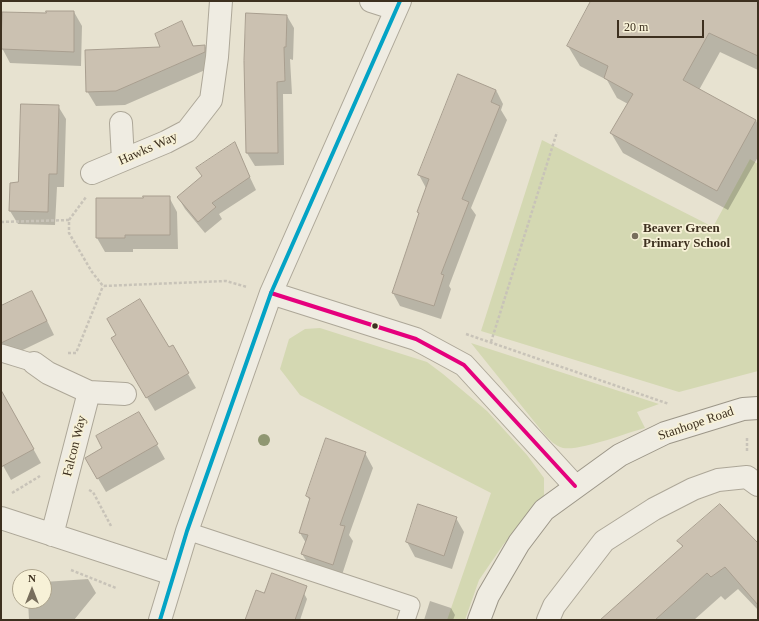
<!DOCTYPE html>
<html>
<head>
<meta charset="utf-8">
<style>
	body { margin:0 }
	#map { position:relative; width:759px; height:621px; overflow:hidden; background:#e7e2d0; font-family:Georgia,serif }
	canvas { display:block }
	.frame { position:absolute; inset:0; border:2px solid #3d301f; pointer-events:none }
	.north { position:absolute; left:12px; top:569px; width:40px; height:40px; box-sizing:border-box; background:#f7f1d7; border:1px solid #ada48d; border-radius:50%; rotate:0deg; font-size:11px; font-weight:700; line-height:16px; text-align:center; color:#3d301f }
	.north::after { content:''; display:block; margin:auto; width:14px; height:18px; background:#786e5d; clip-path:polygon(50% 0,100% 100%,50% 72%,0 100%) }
	.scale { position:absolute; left:617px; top:20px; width:87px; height:18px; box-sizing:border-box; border:2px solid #3d301f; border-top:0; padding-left:5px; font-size:12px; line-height:14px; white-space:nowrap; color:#3d301f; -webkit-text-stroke:3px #f7f1d7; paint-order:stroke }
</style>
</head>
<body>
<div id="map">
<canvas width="759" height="621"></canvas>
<div class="frame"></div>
<div class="north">N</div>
<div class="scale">20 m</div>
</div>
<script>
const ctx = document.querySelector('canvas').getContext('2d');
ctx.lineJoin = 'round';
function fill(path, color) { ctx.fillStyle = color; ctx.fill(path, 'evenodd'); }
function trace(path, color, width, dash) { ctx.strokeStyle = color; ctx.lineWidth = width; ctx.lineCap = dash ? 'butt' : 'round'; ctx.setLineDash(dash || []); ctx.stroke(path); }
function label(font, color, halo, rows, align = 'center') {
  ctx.font = font + ' Georgia,serif'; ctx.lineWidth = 3.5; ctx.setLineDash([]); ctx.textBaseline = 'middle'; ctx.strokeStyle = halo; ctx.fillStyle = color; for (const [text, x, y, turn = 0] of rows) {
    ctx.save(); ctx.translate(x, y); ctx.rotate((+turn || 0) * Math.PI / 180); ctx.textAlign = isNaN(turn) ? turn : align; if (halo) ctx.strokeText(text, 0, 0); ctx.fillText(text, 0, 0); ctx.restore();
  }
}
const green = new Path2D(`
	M542,140L713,227L750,159L758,164V371L679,392L481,331Z
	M320,328L427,362L443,374L487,411L527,455L544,478V497L503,545L479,580L465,620H447L491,493L300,395L280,369L289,339L305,329Z
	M471,343L659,404L637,412L645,428C626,433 581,451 563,448C555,446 550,440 545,435Z`);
const shadow = new Path2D(`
	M592,1H758V70L720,52L699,90L756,120L758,125V157L728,210L623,153L611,133L628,104L617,98L607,80L580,66L568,46Z
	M74,12L82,26L81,66L10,63L2,48L47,14Z
	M287,16L294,28L293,60L290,59L292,94H283L284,165L255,166L247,153L245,61Z
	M182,23L194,47L205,46L213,60L212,67L125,105L96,106L87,91L162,48Z
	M496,90L503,104L501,110L507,120L471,208L476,215L449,286L451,289L441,319L400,306L393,293L420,215L418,212L426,188L419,175Z
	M58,106L66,119L64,187H57L55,225L18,224L10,211Z
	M234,144L256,190L219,214L222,219L205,233L185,209L178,197L203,177Z
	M169,197L177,212L178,249H133V252H105L97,238L144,200Z
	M40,306L54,335L4,359L1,354V307Z
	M112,339L168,348L172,346L196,388L155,411Z
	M1,390L41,463L11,480L1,462Z
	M139,413L165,459L106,492L86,458L103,448Z
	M365,453L373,468L349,535L353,541L341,578L311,568L302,554L306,543L300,533L310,501L307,496Z
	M419,505L456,518L464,532L452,569L415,557L407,542Z
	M679,541L758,544V610L738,589L725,600L721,596L694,620H602L683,548Z
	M88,579L96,593L74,620H29L28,601H44V582Z
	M299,584L307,599L300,620H246L265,595Z
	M430,601L451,608L455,615L453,620H424Z`);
const building = new Path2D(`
	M591,1H758V56L709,33L683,80L756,120L717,191L610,133L633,94L604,78L608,66L567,46Z
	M46,11H74V52L1,49L2,12L46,13Z
	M246,13L287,15L286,47H284L285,81L277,82L278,153H246L244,61Z
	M182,21L193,46L205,45V52L116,91L86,92L85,50L160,47L155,34Z
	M458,74L496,90L491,102L500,106L462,199L469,202L441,274L444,275L434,306L392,293L419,213L417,212L429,179L418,175Z
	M21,104L59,105L57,174H49L48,212L9,211L10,183L18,182Z
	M235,142L250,177L212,203L216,207L198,222L177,197L202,176L196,168Z
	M143,196H170V235H125V238H96V198H143Z
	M32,291L47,321L1,343V306Z
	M140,299L169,347L173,345L189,373L146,398L111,338L116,335L107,319Z
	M1,390L34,449L1,467Z
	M139,412L158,444L97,479L85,458L102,448L96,436Z
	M326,438L366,452L340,525L345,526L333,565L301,554L308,535L299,533L310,498L306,496Z
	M418,504L457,517L444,556L406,542Z
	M720,504L758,543V605L725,567L711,577L707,573L655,620H600L683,546L677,541Z
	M272,573L307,586L295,620H245L256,590L264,593Z`);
const path = new Path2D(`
	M69,220L86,197
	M1,222L69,220V233L92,272L103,286L226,281L247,287
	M466,334L669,404
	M491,342L557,132
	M68,353H76L103,286
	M747,451V436
	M89,490L93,492L111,526
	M12,493L40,476
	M71,570L116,588`);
const lane = new Path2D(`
	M1,353L34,363
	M187,531L411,605L406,620`);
const street = new Path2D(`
	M371,1L396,9
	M121,123L123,160
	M92,173L166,142L187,131L211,100L217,57L221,1
	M271,293L416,339L464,365L575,486
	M34,363L48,373L89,392
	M1,518L173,574
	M52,535L89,392L125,394
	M160,620L187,531L271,293L400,1
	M548,620L554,606L604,541L654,509L693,489L718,480L747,477L758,485`);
const secondary = new Path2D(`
	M479,620L488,596L519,543L544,510L620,455L665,433L743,409L758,408`);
const bus1 = new Path2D(`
	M271,293L416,339L464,365L575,486`);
const bus2 = new Path2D(`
	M160,620L187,531L271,293L400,1`);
const trees = [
	[264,440]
];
const markers = [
	[635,236,4,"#786e5d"],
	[375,326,3.5,"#3d301f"]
];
const streetNames = [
	["Hawks Way",148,149,-24],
	["Stanhope Road",696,424,-19],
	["Falcon Way",75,446,-76]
];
const poiNames = [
	["Beaver Green",643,229],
	["Primary School",643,244]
];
fill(green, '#d4d8b2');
fill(shadow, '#0003');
fill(building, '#cbc1b1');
trace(building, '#a89e8f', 1);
trace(lane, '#ada798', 19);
trace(street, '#ada798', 24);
trace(secondary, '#9c9688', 24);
trace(path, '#c8c3b8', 2.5, [3, 2]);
trace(lane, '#efece2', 17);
trace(street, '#efece2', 22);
trace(secondary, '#efece2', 22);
trace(bus1, '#e5007d', 4);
trace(bus2, '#03a3c5', 4);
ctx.fillStyle = '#909772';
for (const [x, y] of trees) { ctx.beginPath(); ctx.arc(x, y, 6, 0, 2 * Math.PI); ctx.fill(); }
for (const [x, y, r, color] of markers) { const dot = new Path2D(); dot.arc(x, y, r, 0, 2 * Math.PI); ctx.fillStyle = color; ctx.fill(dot); trace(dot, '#f7f1d7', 1.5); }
label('13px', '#3d301f', '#f7f1d7', streetNames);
label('bold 13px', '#3d301f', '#f7f1d7', poiNames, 'left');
</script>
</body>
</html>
